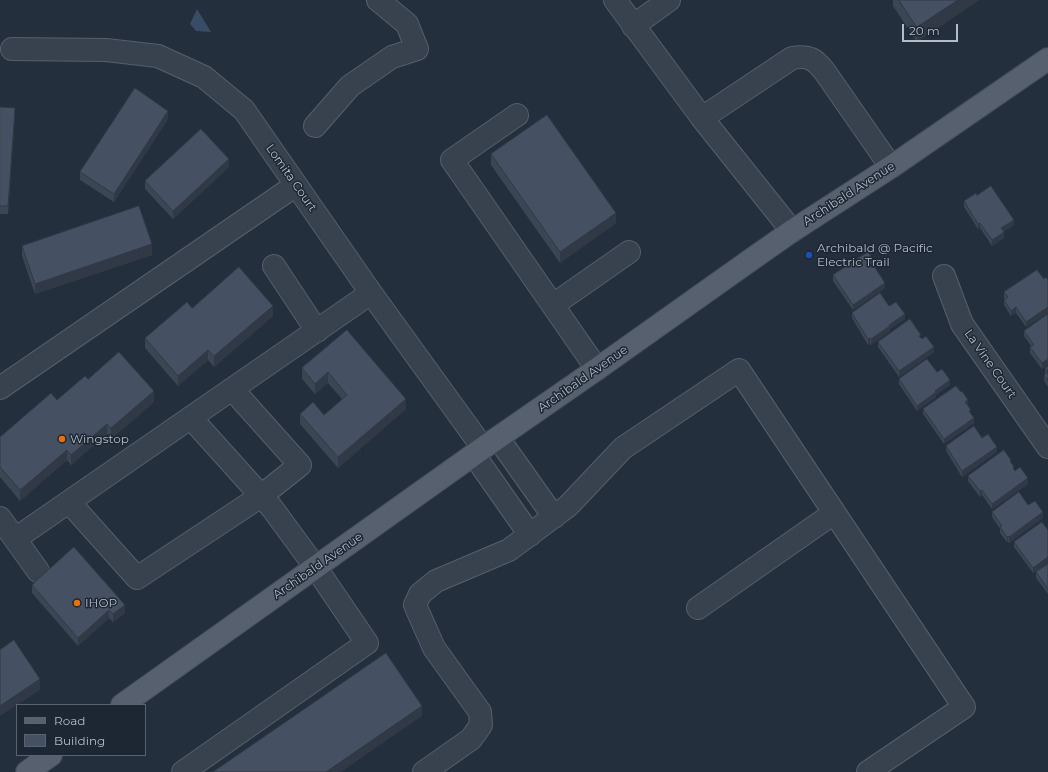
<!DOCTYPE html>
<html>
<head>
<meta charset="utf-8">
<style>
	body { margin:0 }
	#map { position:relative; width:1048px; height:772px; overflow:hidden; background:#242f3e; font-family:Montserrat,sans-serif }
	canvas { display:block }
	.legend { position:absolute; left:16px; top:704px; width:130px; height:52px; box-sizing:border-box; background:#1d2633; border:1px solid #59626f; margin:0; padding:5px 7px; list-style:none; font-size:12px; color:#b4bcc9 }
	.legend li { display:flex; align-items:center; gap:8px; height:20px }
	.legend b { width:20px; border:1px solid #59626f }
	.scale { position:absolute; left:902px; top:24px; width:56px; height:18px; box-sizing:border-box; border:2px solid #b4bcc9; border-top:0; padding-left:5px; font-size:12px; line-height:14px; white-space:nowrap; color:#b4bcc9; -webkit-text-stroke:3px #1d2633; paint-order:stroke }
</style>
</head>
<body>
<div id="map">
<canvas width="1048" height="772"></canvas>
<ul class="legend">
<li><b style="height:5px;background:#56606e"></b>Road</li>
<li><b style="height:11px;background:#455162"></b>Building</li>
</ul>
<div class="scale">20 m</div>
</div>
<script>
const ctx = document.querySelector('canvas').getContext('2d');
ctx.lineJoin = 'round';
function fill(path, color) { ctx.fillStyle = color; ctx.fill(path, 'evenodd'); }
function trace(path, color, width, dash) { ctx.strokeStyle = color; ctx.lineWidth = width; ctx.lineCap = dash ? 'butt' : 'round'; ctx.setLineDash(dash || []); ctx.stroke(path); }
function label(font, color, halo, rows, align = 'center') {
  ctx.font = font + ' Montserrat,sans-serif'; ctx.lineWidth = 3; ctx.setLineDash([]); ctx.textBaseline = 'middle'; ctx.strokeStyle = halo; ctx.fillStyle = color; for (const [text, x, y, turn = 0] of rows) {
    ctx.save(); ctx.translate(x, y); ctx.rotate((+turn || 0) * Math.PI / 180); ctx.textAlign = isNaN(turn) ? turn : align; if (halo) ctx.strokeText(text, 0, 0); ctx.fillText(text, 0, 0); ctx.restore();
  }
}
const water = new Path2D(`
	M197,9L211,32L196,31L190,24Z`);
const minor = new Path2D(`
	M615,0L702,118L792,231
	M633,26L669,0
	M12,49L106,50L158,56L204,77L244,110L371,293L483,448
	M517,115L452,160L597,369
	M702,118L792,58C809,55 815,59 825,72L891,167
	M315,126L350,86L392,57L417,49L407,24L378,0
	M274,266L317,331
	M944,276L962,324L1048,447
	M553,305L629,252
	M0,388L296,185
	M498,438L554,517
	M474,455L530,535
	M69,502L137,578L261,496L300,465L232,389
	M0,518L38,571
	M15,539L371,293
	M698,608L834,513
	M183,772L367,643L316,568L272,508L191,418
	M424,772L471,739L481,725L480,712L434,648L415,605L420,594L436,581L509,550L568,506L623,448L739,370L964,707L868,772`);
const major = new Path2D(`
	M122,705L483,448L597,369L752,259L792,231L891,167L1048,59
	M27,772L51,755`);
const wall = new Path2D(`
	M893,0H979L917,42L893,6Z
	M0,107L15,116L8,214H0Z
	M168,119L114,202L80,180V172Z
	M491,154L616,223L560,263L491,165Z
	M229,167L173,219L145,189V181Z
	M977,195L1014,225L1003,232L1004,238L992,246L980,228L978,229L964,207V201Z
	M22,246L152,255L35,294L22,256Z
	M875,267L885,288L853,310L833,281V275Z
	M1044,279L1048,280V313L1026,327L1016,313L1011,316L1004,305V300L1005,299L1004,298V292Z
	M889,306L905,319L890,329V331L871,345L870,344L868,345L852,318V313Z
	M192,308L273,316L214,367L208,360L178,386L145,348V338Z
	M1048,314V364L1042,369L1030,353V347L1031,346L1024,336V331Z
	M347,330L406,409L338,468L300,424V414L324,415L342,399L328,383L315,394L302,379V368Z
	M921,339L934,352L899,377L878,347V342Z
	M1048,366V387L1044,381V375L1045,374V368Z
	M88,379L154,402L111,439L107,434L71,465L67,460L20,501L0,477V437Z
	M899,379L950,385L936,395V397L917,411L899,384Z
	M968,406L974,423L944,444L923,414V409Z
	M982,438L997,452L962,477L946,451V446Z
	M1011,463L1014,470L1028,484L992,509L982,495L980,497L968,481V476Z
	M1028,505L1043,518L1009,543L1008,542H1007L1000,533V529L992,517V512Z
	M1048,530V563L1033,573L1014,547V542Z
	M1048,564V594L1036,578V572Z
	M32,585L125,613L113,622L109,618L78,646L32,593Z`);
const shadedWall = new Path2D(`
	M958,0H979L917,42V27Z
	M15,108V116L8,214V206Z
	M168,111V119L114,202V194Z
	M229,159V167L173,219V211Z
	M616,213V223L560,263V252Z
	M1014,220V225L1001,234V228Z
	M980,223V228L978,229V224Z
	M1004,232V238L992,246V240Z
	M152,244V255L35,294V284Z
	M875,262V268L870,270V265Z
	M885,283V288L853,310V305Z
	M273,306V316L214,367V356Z
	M1016,307V313L1011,316V311Z
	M1048,307V313L1026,327V322Z
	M905,314V319L890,329V331L871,345V339L889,325Z
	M870,338V344L868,345V339Z
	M934,347V352L899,377V371Z
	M208,350V360L178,386V376Z
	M1048,359V364L1042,369V363Z
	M328,372V383L315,394V384Z
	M950,380V385L936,395V397L917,411V406L935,391Z
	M154,391V402L111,439V428Z
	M406,399V409L338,468V457Z
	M968,400V406L965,408V402Z
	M974,418V423L944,444V439Z
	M107,424V434L71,465V455Z
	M997,447V452L962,477V471Z
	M67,450V460L20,501V490Z
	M1028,478V484L992,509V504Z
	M982,490V495L980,497V491Z
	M1043,512V518L1009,543V537Z
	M1008,536V542H1007V537Z
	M1048,557V563L1033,573V568Z
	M125,605V613L113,622V614Z
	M109,610V618L78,646V638Z
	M40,679V690L0,716V706Z
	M422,706V716L341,772H326Z`);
const building = new Path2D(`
	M899,0H958L917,27Z
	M135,88L168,111L114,194L80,172Z
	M0,107L15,108L8,206H0Z
	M547,115L616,213L560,252L491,154Z
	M201,129L229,159L173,211L145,181Z
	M991,186L1014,220L1001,228L1004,232L992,240L980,223L978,224L964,201L976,193L977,195Z
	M139,206L152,244L35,284L22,246Z
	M868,252L875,262L870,265L872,268L874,266L885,283L853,305L833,275Z
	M239,267L273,306L214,356L208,350L178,376L145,338L187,302L192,308Z
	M1037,270L1044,279L1046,277L1048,280V307L1026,322L1016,307L1011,311L1004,300L1008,297L1004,292Z
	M880,293L889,306L896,302L905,314L889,325L890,326L871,339L870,338L868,339L852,313Z
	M1048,314V359L1042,363L1030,347L1034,345L1024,331Z
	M910,319L921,335L919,336L922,339L926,336L934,347L899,371L878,342Z
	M347,330L406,399L338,457L300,414L313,402L324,415L347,395L328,372L315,384L302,368Z
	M119,352L154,391L111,428L107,424L71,455L67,450L20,490L0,467V437L51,393L57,400L85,376L88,379Z
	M927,359L937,372L942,369L950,380L935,391L936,392L917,406L899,379Z
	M1048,366V381L1044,375L1048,372L1045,368Z
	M956,386L961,392L962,391L968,400L965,402L971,410L969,411L974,418L944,439L923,409Z
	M974,426L982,438L988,434L997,447L962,471L946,446Z
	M1004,450L1011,460L1010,461L1014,467L1013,468L1015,471L1020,467L1028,478L992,504L982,490L980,491L968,476Z
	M1019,492L1028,505L1035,501L1043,512L1009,537L1008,536L1007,537L1000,527L1002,526L992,512Z
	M1042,522L1048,530V557L1033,568L1014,542Z
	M74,547L125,605L113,614L109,610L78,638L32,585Z
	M1048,564V589L1036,572Z
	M14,640L40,679L0,706V650Z
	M386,653L422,706L326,772H213Z`);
const markers = [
	[809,255,4,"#1a4fb4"],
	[62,439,4,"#e8710a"],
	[77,603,4,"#e8710a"]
];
const streetNames = [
	["Lomita Court",291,178,55],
	["Archibald Avenue",849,194,-33],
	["La Vine Court",990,364,55],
	["Archibald Avenue",583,379,-35],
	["Archibald Avenue",318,566,-35]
];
const poiNames = [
	["Archibald @ Pacific",817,248],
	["Electric Trail",817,262],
	["Wingstop",70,439],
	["IHOP",85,603]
];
fill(water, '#394c67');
trace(minor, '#565f6c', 24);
trace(major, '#414a57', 24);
trace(minor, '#38414e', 22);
trace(major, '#56606e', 22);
fill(wall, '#3b4654');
fill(shadedWall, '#303945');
fill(building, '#455162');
trace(building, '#303945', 1);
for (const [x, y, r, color] of markers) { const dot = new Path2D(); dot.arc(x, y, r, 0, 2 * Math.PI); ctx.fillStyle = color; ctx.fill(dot); trace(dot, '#1d2633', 1.5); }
label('12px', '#b4bcc9', '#1d2633', streetNames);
label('12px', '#b4bcc9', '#1d2633', poiNames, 'left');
</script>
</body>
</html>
